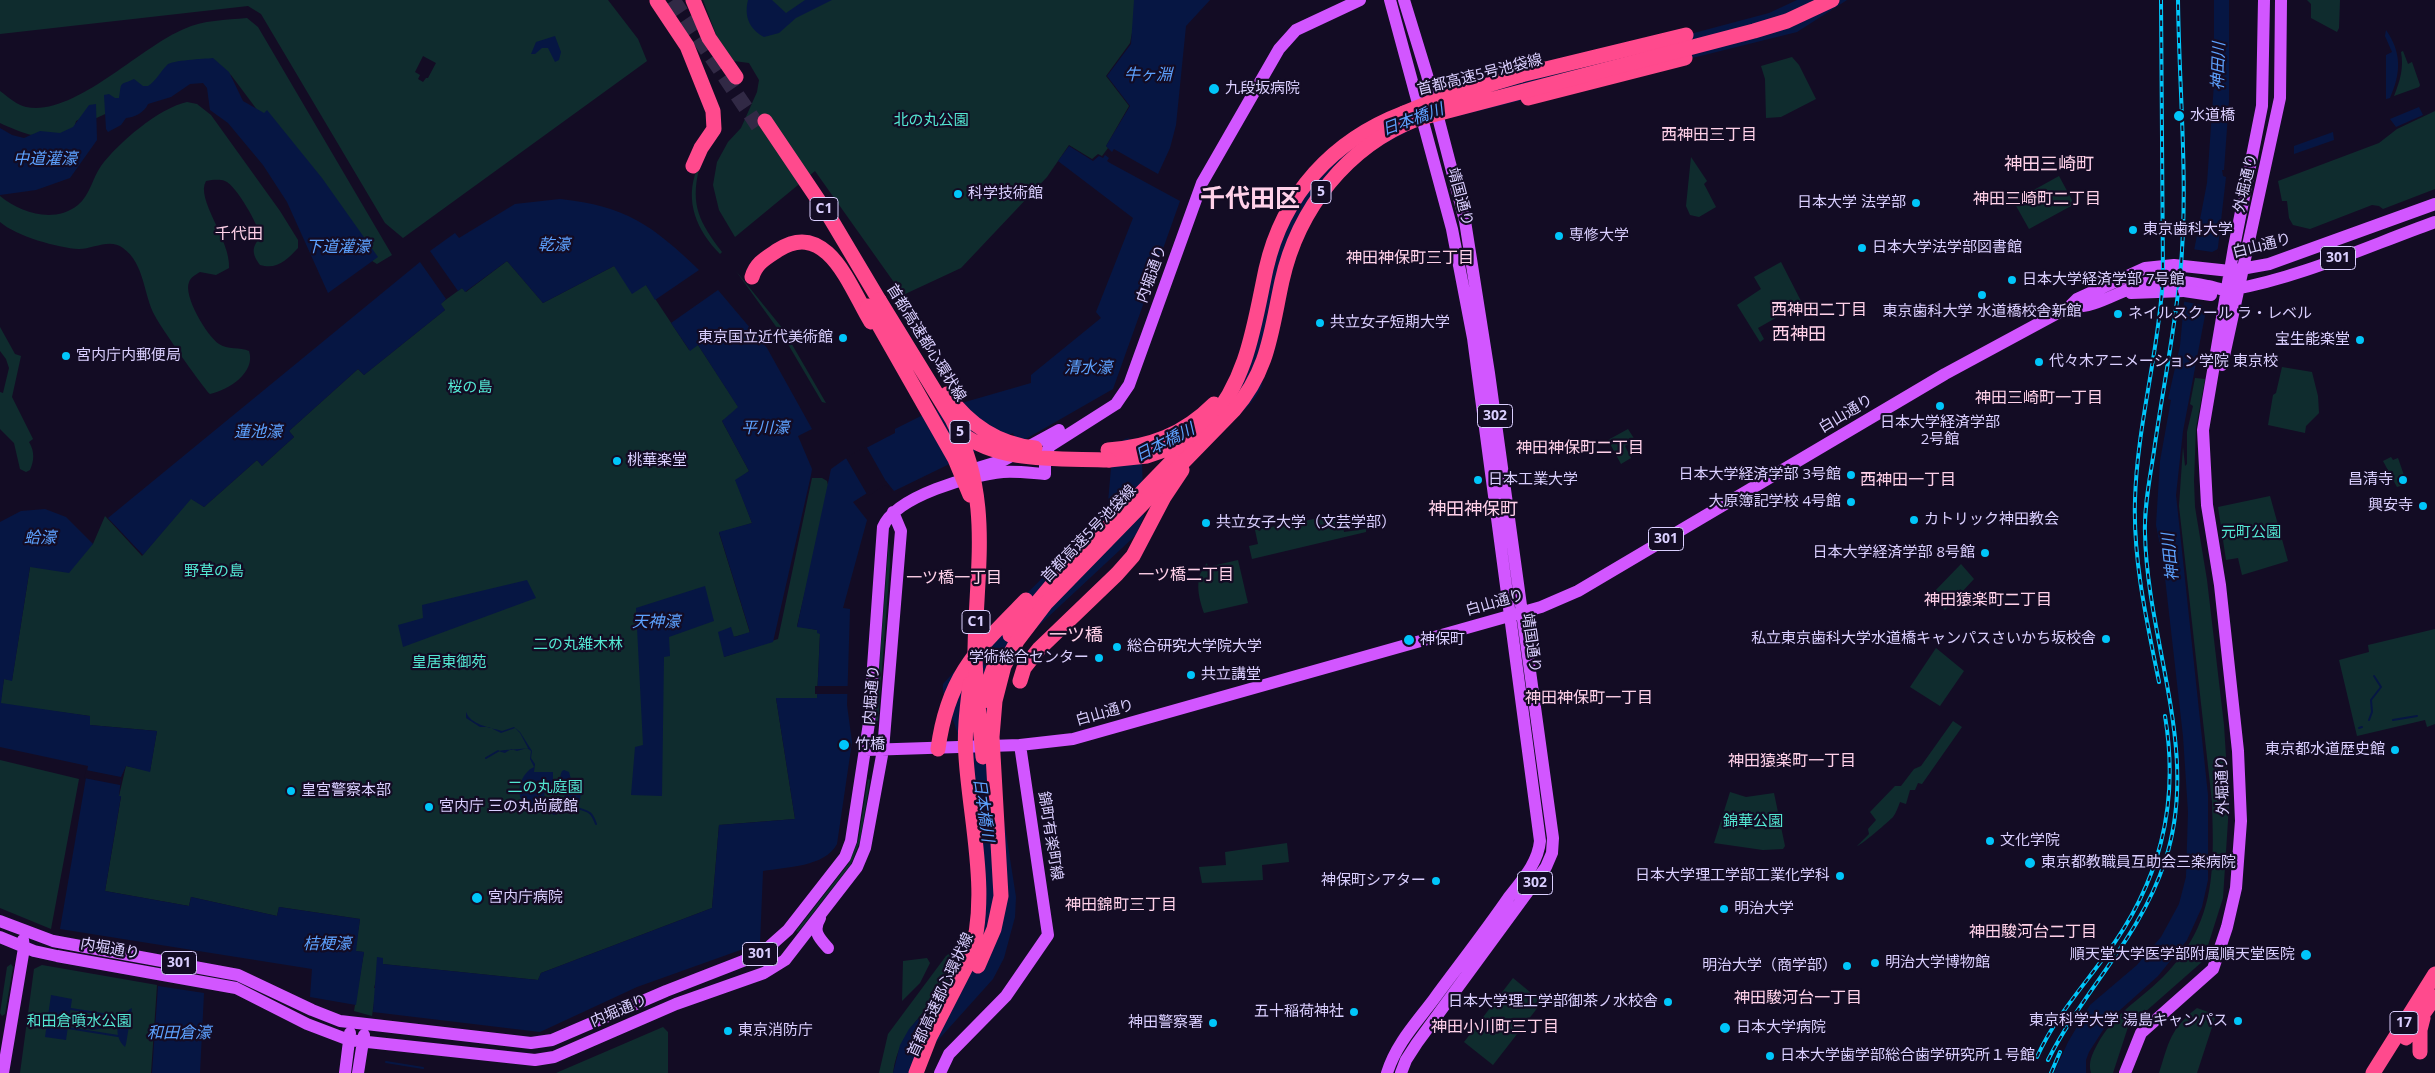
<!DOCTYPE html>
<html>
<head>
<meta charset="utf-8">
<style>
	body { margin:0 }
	canvas { display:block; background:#130c24 }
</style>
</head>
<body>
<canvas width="2435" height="1073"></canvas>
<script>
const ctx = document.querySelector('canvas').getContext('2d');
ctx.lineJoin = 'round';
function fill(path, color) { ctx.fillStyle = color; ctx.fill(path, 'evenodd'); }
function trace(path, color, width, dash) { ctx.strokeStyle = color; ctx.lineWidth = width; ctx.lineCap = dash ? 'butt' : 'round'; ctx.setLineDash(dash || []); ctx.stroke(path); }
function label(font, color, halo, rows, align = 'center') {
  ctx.font = font + ' "Open Sans","Noto Sans JP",sans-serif'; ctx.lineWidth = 4.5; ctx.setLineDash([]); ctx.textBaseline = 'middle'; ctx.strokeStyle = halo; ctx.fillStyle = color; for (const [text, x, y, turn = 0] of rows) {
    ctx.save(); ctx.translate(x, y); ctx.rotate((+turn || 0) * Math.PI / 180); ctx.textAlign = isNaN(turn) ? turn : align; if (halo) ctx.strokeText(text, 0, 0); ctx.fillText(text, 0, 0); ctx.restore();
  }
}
const green = new Path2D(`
	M0,0H608L638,39L647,61L403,238L385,223L261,14L248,6L0,34ZM423,56L436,63L428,78H426L423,82L418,79L420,75L415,72Z
	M703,0H1134L1135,17L1130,43L1106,76L1129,106L1106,146L1108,148L1102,156L1098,154L1092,159L1069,145L1047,177L961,268L903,295L815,171L735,237L719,210L713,185L717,162L728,142L741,128L757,92L759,80L749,63L734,61L717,37Z
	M2307,0H2340L2339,28L2337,32L2311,18V4Z
	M247,18L258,27L392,255L377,264L369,259L231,75L216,63L90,121L84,117L76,121L73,132C37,138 33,138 0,123V91C8,97 17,105 26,107C74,117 140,47 184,29C203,20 226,20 247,18Z
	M2403,51L2408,64L2412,62L2420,85L2419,87L2394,96C2400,81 2404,68 2401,52Z
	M1792,57L1799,65L1816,99L1781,117L1766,118L1765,79L1761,66Z
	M187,102L197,104L211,115L280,211L298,240V248C287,260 277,270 260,265C252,254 251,247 261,237C258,225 237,186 225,181C219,179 212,180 206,181C195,199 231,240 229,268L216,275L200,272C195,275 191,277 189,282C183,296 207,336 219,344C227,350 240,347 249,351C256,372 229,390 210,394C204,389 160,326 155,316C143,294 145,264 123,248C110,238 93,249 79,249C58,248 16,236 0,222V196C21,213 54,224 78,205C90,195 93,177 101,166C118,143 159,108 187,102Z
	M2435,111V189L2383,209L2379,206L2372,205L2310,229L2293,225L2289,218L2287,201H2282L2278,181L2379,143L2397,129Z
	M1691,157L1707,181L1704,184L1716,207L1699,217L1690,215L1686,206Z
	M697,169H699C690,206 700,223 722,252L720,254C697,231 684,201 697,169Z
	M2059,176L2072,200L2071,206L2029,229L2015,204L2024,199L2023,196Z
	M507,261L543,303L614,266L646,285L689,350L698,345L739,408L722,421L749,471L736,481L752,523L719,533L750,633L733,637L724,657L778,639L812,478H822L827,481L829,489L797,626L817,630L820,634L817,698H776L795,819L719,825L712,908L541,973L538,980L382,964V958L374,988H376L372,1016L354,1011L364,952L355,951L360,919L279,907L277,916L191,897L189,906L105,891L121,797L119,796L126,766L150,771L157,731L90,725V716L0,704L4,679L12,680L30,567L93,544L105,516L142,556L191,498L204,507L257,460L262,466L294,437L289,431L358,369L364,375L445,310L440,304L462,288L466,292Z
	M1781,262L1802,303L1758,328L1764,339L1760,342L1737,305L1761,289L1754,277Z
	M736,271L783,329L826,403L822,402L785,339Z
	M0,327L15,354L21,356L12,397L33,439L29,442C35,452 34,461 30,470L26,472L20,469L14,443L0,429V392L3,393L9,368L6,359L0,351Z
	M2282,367L2312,372L2318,396L2319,413L2306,426L2305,433L2268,425L2273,395L2276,393Z
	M2195,378L2205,379L2196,428L2194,481L2195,507L2207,580L2224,725L2229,805L2223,898L2203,961L2128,1027L2113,1073H2091C2088,1062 2092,1055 2097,1045C2114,1013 2139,1001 2163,977C2177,963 2190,945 2198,927C2216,888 2213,844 2212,802L2179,506L2183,447L2185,466L2187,464V432L2193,406L2190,404Z
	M1628,429L1635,440L1625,446L1631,458L1621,464L1608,440Z
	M2391,457L2393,460L2398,458L2407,484L2397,487L2383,461Z
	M2270,496L2288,561L2242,575L2238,558L2226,560L2218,507Z
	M1341,514L1344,532L1366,529V532L1252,559L1249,546L1258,544L1255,530Z
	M889,539L890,564L878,721H875Z
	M1238,560L1248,603L1204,613C1198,596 1194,577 1207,563L1208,567Z
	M1961,564L1974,579L1945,610L1931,595Z
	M2435,629V724L2427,727L2425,720L2357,736L2339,660L2369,652L2368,645Z
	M1936,648L1964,671L1940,706L1910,687Z
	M1953,721L1962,727L1922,784L1918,783L1915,790H1910L1906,804L1900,802C1898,807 1896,813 1893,817C1889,821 1863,844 1857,846L1869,834L1868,829L1876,820L1870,812L1895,786H1901L1914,769L1921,766Z
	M0,760L79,779L51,929L0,908Z
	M868,779L870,780L860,841L851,864L798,932L796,931L849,863L858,841Z
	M1730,792L1746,797L1774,793L1785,846L1783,849L1763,850L1714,843Z
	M1287,843L1289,862L1262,865L1263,880L1202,883L1199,867L1226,865L1225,852Z
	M970,946C969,953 964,960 960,966C936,1004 899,1026 893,1073H879L888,1034L946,956L957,947Z
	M927,958L930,963L920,983L902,1001L903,961Z
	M11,964L13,967L5,1014L2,1016L0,1013L7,967Z
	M42,965L157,985L151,1073H20L34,969Z
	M1513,978L1542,1002L1493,1065L1464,1042Z
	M2197,1008L2216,1015L2197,1073H2159C2169,1042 2170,1029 2197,1008Z
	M663,1027L668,1032V1073H556Z`);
const water = new Path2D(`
	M748,0H772L786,13L805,0H832L796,18L779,33L764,37C749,29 744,16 748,0Z
	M1134,0H1210L1186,26L1176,125L1170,148L1158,174L1114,149L1112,152L1106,146L1130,106L1107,76L1131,44Z
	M1797,0H1847L1797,32L1418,126L1369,152L1314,206L1286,272L1261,388C1236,432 1186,445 1142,464L1144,516L1136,535L1032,632L1012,656L995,710L998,782L1016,897L1015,917L1004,958L993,979L931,1048L924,1073H893L900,1045L909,1029L947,986L970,950L975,911L957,732C954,719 941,696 943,684L1008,612L1107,514L1113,445L1128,438L1132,442C1166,431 1204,418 1227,391L1295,193L1390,114L1769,13Z
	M2214,0H2229V100L2224,170H2222L2223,176L2226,177L2218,247L2183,431L2176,495L2208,795V880L2202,907L2187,940L2158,976L2110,1019L2089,1052L2086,1060V1073H2054L2068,1042L2090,1005L2137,965L2161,937L2179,904L2186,877L2188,812L2183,736L2163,560L2156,525L2160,461L2171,400L2168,399L2180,346L2184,303L2207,183L2214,84Z
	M2386,30C2402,53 2401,73 2390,98L2386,99V55L2392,52L2385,36Z
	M555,36L561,52L559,60L555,62L548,48H542L535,54H531L536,42Z
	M213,58L229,72L243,101L264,113L267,110L322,178L378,257L328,293L287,202L263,165L228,123L210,110L207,88L203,83L190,84L171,97L148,104C144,113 135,117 126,118L121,125L108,132L106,129L104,95L109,94L115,98H119C122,81 118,86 134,79L143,86H148C156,81 160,72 167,65C172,60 204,59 213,58Z
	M96,104L97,140L70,178L36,190L0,195V128L12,135L24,138L40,131L60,133L73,127L89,105Z
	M2419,107L2423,115L2396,127L2390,119Z
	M2333,132L2334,140L2294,154V146Z
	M1069,146L1093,161L1099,156L1103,158L1105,155L1109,158L1107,161L1110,163L1180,201L1113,389L1017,444L1013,433L894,491L886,481L853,502L867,520L843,608L850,609L847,705L852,742L837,844C825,867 786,867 763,871L760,943L637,987L540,1032L373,1012L377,957L383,958V964L538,980L541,973L712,908L719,825L795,819L776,698H817L820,634L817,633V630L797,627L831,469L845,459L895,433V429L927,413L1031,383V375L1101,318L1096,312L1133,218L1058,161Z
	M560,199C626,206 652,225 699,270L655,300L646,285L632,294L614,266L543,303L507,261L465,292L462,288L458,291L430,251L455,233L459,238L515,204Z
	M420,262L446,299L441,304L445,310L364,375L358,369L289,431L294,437L262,466L257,460L204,507L191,499L143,555L108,518Z
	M718,290L767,348L812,429L798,436L812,469L811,475L773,642L724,657L718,632L731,627L734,637L750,632L719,532L752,523L735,480L749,471L722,421L738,407L698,345L690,351L671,323Z
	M45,509L66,517L93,544L69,573L30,567L12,681L4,679L1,703L90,716V725L157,731L150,772L126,766L121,777L119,796H121L105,891L189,906L191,897L277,916L279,907L360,919L356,951L364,952L356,1005L310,997L312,969L60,929L88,766L0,747V522L21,511Z
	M527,580L536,598L403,647L398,625L423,618L422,605Z
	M705,586L714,621L669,637L670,656L664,657L662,796L631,795L635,747L643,745L636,608Z
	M466,712C471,725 489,727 502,731L514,727L520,732L532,751L531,758L535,764L534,772H553V782L544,794L546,801L564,798L565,791C561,785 558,779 562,771L564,770L569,772L572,783L581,793L580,800L571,808L554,815C549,813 546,807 541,806C535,805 531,809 525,804C513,794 522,772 534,767L530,759L531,751L527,748L517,751L511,749L505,753L498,751C508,749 517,750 528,748L520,733L515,728L501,733L489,727H480L466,718Z
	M158,986L204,993L200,1073H152Z
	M51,995L72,999L66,1040L45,1037Z
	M132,1008L126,1044L125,1047C112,1035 117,1016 132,1008Z`);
const pier = new Path2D(`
	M2220,248L2208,315L2201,305L2182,301L2185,282L2192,249L2212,252Z
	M866,446L892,492L886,485L868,496L846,458Z
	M815,686H848V694H815Z
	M86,770L121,777L120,785L84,778Z`);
const stream = new Path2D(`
	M2369,720L2372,712L2371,700L2381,687L2374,676
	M2393,720L2417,716
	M2359,728L2362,727
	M486,758L498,751
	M573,806C586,813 590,807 596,824
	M71,1009L121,1017
	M69,1020L94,1018L118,1026
	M69,1020L92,1029L115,1025
	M68,1028L118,1036
	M386,1062L423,1068`);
const highwayTunnel = new Path2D(`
	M673,0L758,126`);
const major = new Path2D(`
	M2131,293L2184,291
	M2069,307C2098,309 2123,287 2151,282C2171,279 2189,282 2208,286C2215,287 2223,291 2230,290C2300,278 2368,246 2435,222
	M2222,365L2280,98L2281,0
	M971,470L1004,460L1059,430
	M866,750L1020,745L1073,739L1541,607L1578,591L1945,374L2069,307L2077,299L2145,268L2174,265L2230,271L2269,264L2435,204
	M820,918C812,931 819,938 828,948
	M0,921L53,941L238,975L312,1010L340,1021L531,1043L552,1040L666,991L761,954L788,930L845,857L851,841L869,723L883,527C896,496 971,475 1003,472C1017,471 1031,473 1045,474V454L1050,446L1116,404L1129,385L1202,183L1279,49L1296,30L1360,0
	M0,937L34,951L57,956L236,988L307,1024L349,1040L535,1060L554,1057L676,1004L764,973L785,960L857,867L865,848L883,750L901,531L893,512
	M3,1073L24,948L23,940
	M345,1073L350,1033
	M358,1073L364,1035
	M940,1073L949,1054L1006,996L1048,935L1020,745
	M1387,1073C1396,1044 1416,1023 1434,999C1459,965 1485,932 1509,897C1522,880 1538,863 1540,841L1473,338L1452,229L1390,0
	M1401,1073L1406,1060L1417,1043L1546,867L1552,853L1553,838L1489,373L1465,221L1427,75L1404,0
	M2125,1073L2141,1033L2213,969L2227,927L2236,888L2241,821L2238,751L2220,585L2207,505L2203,430L2234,247L2262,106L2264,0`);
const highway = new Path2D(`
	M693,0L709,38L736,77
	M657,1L687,46L713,111L714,129L701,148L693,166
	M1521,75L1686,35
	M1528,98L1685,58
	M765,121L829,216L879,300
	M752,277C756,263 766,258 778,250C828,218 851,290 871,322
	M1108,450C1150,447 1183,435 1214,404
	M1109,460L1147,456L1185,443
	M1010,635L1051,586L1209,423C1248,378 1254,325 1266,269C1283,194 1333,140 1404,113
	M1020,681L1024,668L1039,649L1117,574L1133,556L1164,497L1182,470
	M938,749C948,675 977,650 1026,600
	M2406,1038L2435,997
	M2420,1052V1030L2423,1018
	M916,1073L930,1037L969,961
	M2373,1073L2435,974`);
const rail = new Path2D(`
	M2159,682C2147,622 2133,561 2135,500C2137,425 2159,352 2163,277L2161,0
	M2037,1057C2054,1019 2081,989 2105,956C2159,884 2180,806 2165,716
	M2048,1060C2083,991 2141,936 2165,861C2201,752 2147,643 2145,533C2144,506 2150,478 2154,451C2162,393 2174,335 2180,276C2189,185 2179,92 2178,0
	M2051,1073L2060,1052`);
const majorBridge = new Path2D(`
	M2184,291L2211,295`);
const highwayBridge = new Path2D(`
	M1404,113L1431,102L1521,75
	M879,300L952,419C993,499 976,566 975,651C975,686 980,722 983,757
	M868,306L955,459L970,495
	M947,394C969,425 997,444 1035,448
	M959,432C1001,464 1059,458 1109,460
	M982,702L997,658
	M969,961C991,899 970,821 966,757C964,732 967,709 970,684
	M978,966L994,929L1001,896L992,737L995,701L1004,666L1017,641L1046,603L1234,410C1269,370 1271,331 1282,281C1298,209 1347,146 1417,119L1754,31L1787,21L1832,0`);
const markers = [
	[1214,89,6,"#00c6fa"],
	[2179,116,6,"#00c6fa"],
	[958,194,5,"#00c6fa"],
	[1916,203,5,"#00c6fa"],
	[2133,230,5,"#00c6fa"],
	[1559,236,5,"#00c6fa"],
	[1862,248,5,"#00c6fa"],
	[2012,280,5,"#00c6fa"],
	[1982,295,5,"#00c6fa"],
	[2118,314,5,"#00c6fa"],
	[1320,323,5,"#00c6fa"],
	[843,338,5,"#00c6fa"],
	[2360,340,5,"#00c6fa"],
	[66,356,5,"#00c6fa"],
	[2039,362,5,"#00c6fa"],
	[1940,406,5,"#00c6fa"],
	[617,461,5,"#00c6fa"],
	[1851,475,5,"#00c6fa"],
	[1478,480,5,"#00c6fa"],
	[2403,480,5,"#00c6fa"],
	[1851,502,5,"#00c6fa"],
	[2423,506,5,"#00c6fa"],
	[1914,520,5,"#00c6fa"],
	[1206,523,5,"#00c6fa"],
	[1985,553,5,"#00c6fa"],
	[2106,639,5,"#00c6fa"],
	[1409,640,6,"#00c6fa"],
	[1117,647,5,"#00c6fa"],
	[1099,658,5,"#00c6fa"],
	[1191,675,5,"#00c6fa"],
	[844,745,6,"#00c6fa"],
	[2395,750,5,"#00c6fa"],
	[291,791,5,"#00c6fa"],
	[429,807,5,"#00c6fa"],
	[1990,841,5,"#00c6fa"],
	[2030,863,6,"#00c6fa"],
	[1840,876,5,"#00c6fa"],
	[1436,881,5,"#00c6fa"],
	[477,898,6,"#00c6fa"],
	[1724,909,5,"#00c6fa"],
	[2306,955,6,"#00c6fa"],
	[1875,963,5,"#00c6fa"],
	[1847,966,5,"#00c6fa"],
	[1668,1002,5,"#00c6fa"],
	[1354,1012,5,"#00c6fa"],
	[2238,1021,5,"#00c6fa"],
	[1213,1023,5,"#00c6fa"],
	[1725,1028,6,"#00c6fa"],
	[728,1031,5,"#00c6fa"],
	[1770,1056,5,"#00c6fa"]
];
const shields = [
	[1321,192,20],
	[824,209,28],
	[2338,258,35],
	[1495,416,35],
	[960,432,20],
	[1666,539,35],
	[976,622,28],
	[1535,883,35],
	[760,954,35],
	[179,963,35],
	[2404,1023,28]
];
const shieldNames = [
	["5",1321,192],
	["C1",824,209],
	["301",2338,258],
	["302",1495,416],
	["5",960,432],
	["301",1666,539],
	["C1",976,622],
	["302",1535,883],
	["301",760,954],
	["301",179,963],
	["17",2404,1023]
];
const streetNames = [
	["首都高速5号池袋線",1480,75,-14],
	["外堀通り",2246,183,-77],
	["靖国通り",1460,197,75],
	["白山通り",2262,246,-14],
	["内堀通り",1152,274,-70],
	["首都高速都心環状線",926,343,58],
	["白山通り",1846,414,-31],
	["首都高速5号池袋線",1089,534,-46],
	["白山通り",1495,603,-16],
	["靖国通り",1531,643,82],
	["内堀通り",872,695,-85],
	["白山通り",1105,713,-16],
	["外堀通り",2223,785,-92],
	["錦町有楽町線",1050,836,81],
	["内堀通り",110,949,10],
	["首都高速都心環状線",941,995,-65],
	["内堀通り",619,1011,-23]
];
const poiNames = [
	["九段坂病院",1225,89],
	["水道橋",2190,116],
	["科学技術館",968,194],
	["日本大学 法学部",1906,203,"right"],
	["東京歯科大学",2143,230],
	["専修大学",1569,236],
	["日本大学法学部図書館",1872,248],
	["日本大学経済学部 7号館",2022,280],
	["東京歯科大学 水道橋校舎新館",1982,312,"center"],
	["ネイルスクール ラ・レベル",2128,314],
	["共立女子短期大学",1330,323],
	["東京国立近代美術館",833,338,"right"],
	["宝生能楽堂",2350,340,"right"],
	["宮内庁内郵便局",76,356],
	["代々木アニメーション学院 東京校",2049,362],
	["日本大学経済学部",1940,423,"center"],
	["2号館",1940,440,"center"],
	["桃華楽堂",627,461],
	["日本大学経済学部 3号館",1841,475,"right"],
	["日本工業大学",1488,480],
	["昌清寺",2393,480,"right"],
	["大原簿記学校 4号館",1841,502,"right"],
	["興安寺",2413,506,"right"],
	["カトリック神田教会",1924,520],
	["共立女子大学（文芸学部）",1216,523],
	["日本大学経済学部 8号館",1975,553,"right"],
	["私立東京歯科大学水道橋キャンパスさいかち坂校舎",2096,639,"right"],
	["神保町",1420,640],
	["総合研究大学院大学",1127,647],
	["学術総合センター",1089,658,"right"],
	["共立講堂",1201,675],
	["竹橋",855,745],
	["東京都水道歴史館",2385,750,"right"],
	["皇宮警察本部",301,791],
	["宮内庁 三の丸尚蔵館",439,807],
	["文化学院",2000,841],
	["東京都教職員互助会三楽病院",2041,863],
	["日本大学理工学部工業化学科",1830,876,"right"],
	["神保町シアター",1426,881,"right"],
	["宮内庁病院",488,898],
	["明治大学",1734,909],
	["順天堂大学医学部附属順天堂医院",2295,955,"right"],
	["明治大学博物館",1885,963],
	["明治大学（商学部）",1837,966,"right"],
	["日本大学理工学部御茶ノ水校舎",1658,1002,"right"],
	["五十稲荷神社",1344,1012,"right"],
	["東京科学大学 湯島キャンパス",2228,1021,"right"],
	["神田警察署",1203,1023,"right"],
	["日本大学病院",1736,1028],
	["東京消防庁",738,1031],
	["日本大学歯学部総合歯学研究所１号館",1780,1056]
];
const parkNames = [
	["北の丸公園",931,121],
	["桜の島",470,388],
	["元町公園",2251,533],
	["野草の島",214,572],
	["二の丸雑木林",578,645],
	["皇居東御苑",449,663],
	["二の丸庭園",545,788],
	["錦華公園",1753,822],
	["和田倉噴水公園",79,1022]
];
const waterNames = [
	["神田川",2219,66,-88],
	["牛ヶ淵",1148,75],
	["日本橋川",1413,120,-20],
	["中道灌濠",45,159],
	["乾濠",554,245],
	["下道灌濠",338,247],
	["清水濠",1088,368],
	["平川濠",765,428],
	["蓮池濠",258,432],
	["日本橋川",1165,443,-27],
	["蛤濠",40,538],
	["神田川",2171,557,-96],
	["天神濠",656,622],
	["日本橋川",983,810,82],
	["桔梗濠",327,944],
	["和田倉濠",179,1033]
];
const neighbourhoodNames = [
	["西神田三丁目",1709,135],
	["神田三崎町二丁目",2037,199],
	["千代田",239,234],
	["神田神保町三丁目",1410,258],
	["西神田二丁目",1819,310],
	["神田三崎町一丁目",2039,398],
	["神田神保町二丁目",1580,448],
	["西神田一丁目",1908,480],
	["一ツ橋二丁目",1186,575],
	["一ツ橋一丁目",954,578],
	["神田猿楽町二丁目",1988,600],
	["神田神保町一丁目",1589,698],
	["神田猿楽町一丁目",1792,761],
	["神田錦町三丁目",1121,905],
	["神田駿河台二丁目",2033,932],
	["神田駿河台一丁目",1798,998],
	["神田小川町三丁目",1495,1027]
];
const quarterNames = [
	["神田三崎町",2049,165],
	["西神田",1799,335],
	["神田神保町",1473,510],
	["一ツ橋",1076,636]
];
const townNames = [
	["千代田区",1250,200]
];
fill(green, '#0f2c2e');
fill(water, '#061643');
fill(pier, '#130c24');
trace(stream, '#061643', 2);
trace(highwayTunnel, '#312945', 15, [15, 8]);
trace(major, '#d256ff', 12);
trace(highway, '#ff4a8d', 15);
trace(rail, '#00c6fa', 4);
trace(rail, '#130c24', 2, [5.5]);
trace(majorBridge, '#d256ff', 12);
trace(highwayBridge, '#ff4a8d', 15);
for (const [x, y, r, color] of markers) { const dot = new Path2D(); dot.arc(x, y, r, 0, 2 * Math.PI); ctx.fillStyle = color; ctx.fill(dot); trace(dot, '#130c24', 2); }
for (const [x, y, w] of shields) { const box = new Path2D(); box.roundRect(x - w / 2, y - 11.5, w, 23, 4); ctx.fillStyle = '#130c24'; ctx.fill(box); trace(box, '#dacfff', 1); }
label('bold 14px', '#dacfff', null, shieldNames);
label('15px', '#dacfff', '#130c24', streetNames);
label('15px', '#dacfff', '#130c24', poiNames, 'left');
label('15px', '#53e7d2', '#130c24', parkNames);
label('italic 16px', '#5da2ff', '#130c24', waterNames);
label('16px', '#ffd1e9', '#130c24', neighbourhoodNames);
label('18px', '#ffd1e9', '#130c24', quarterNames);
label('bold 25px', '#ffd1e9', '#130c24', townNames);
</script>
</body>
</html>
